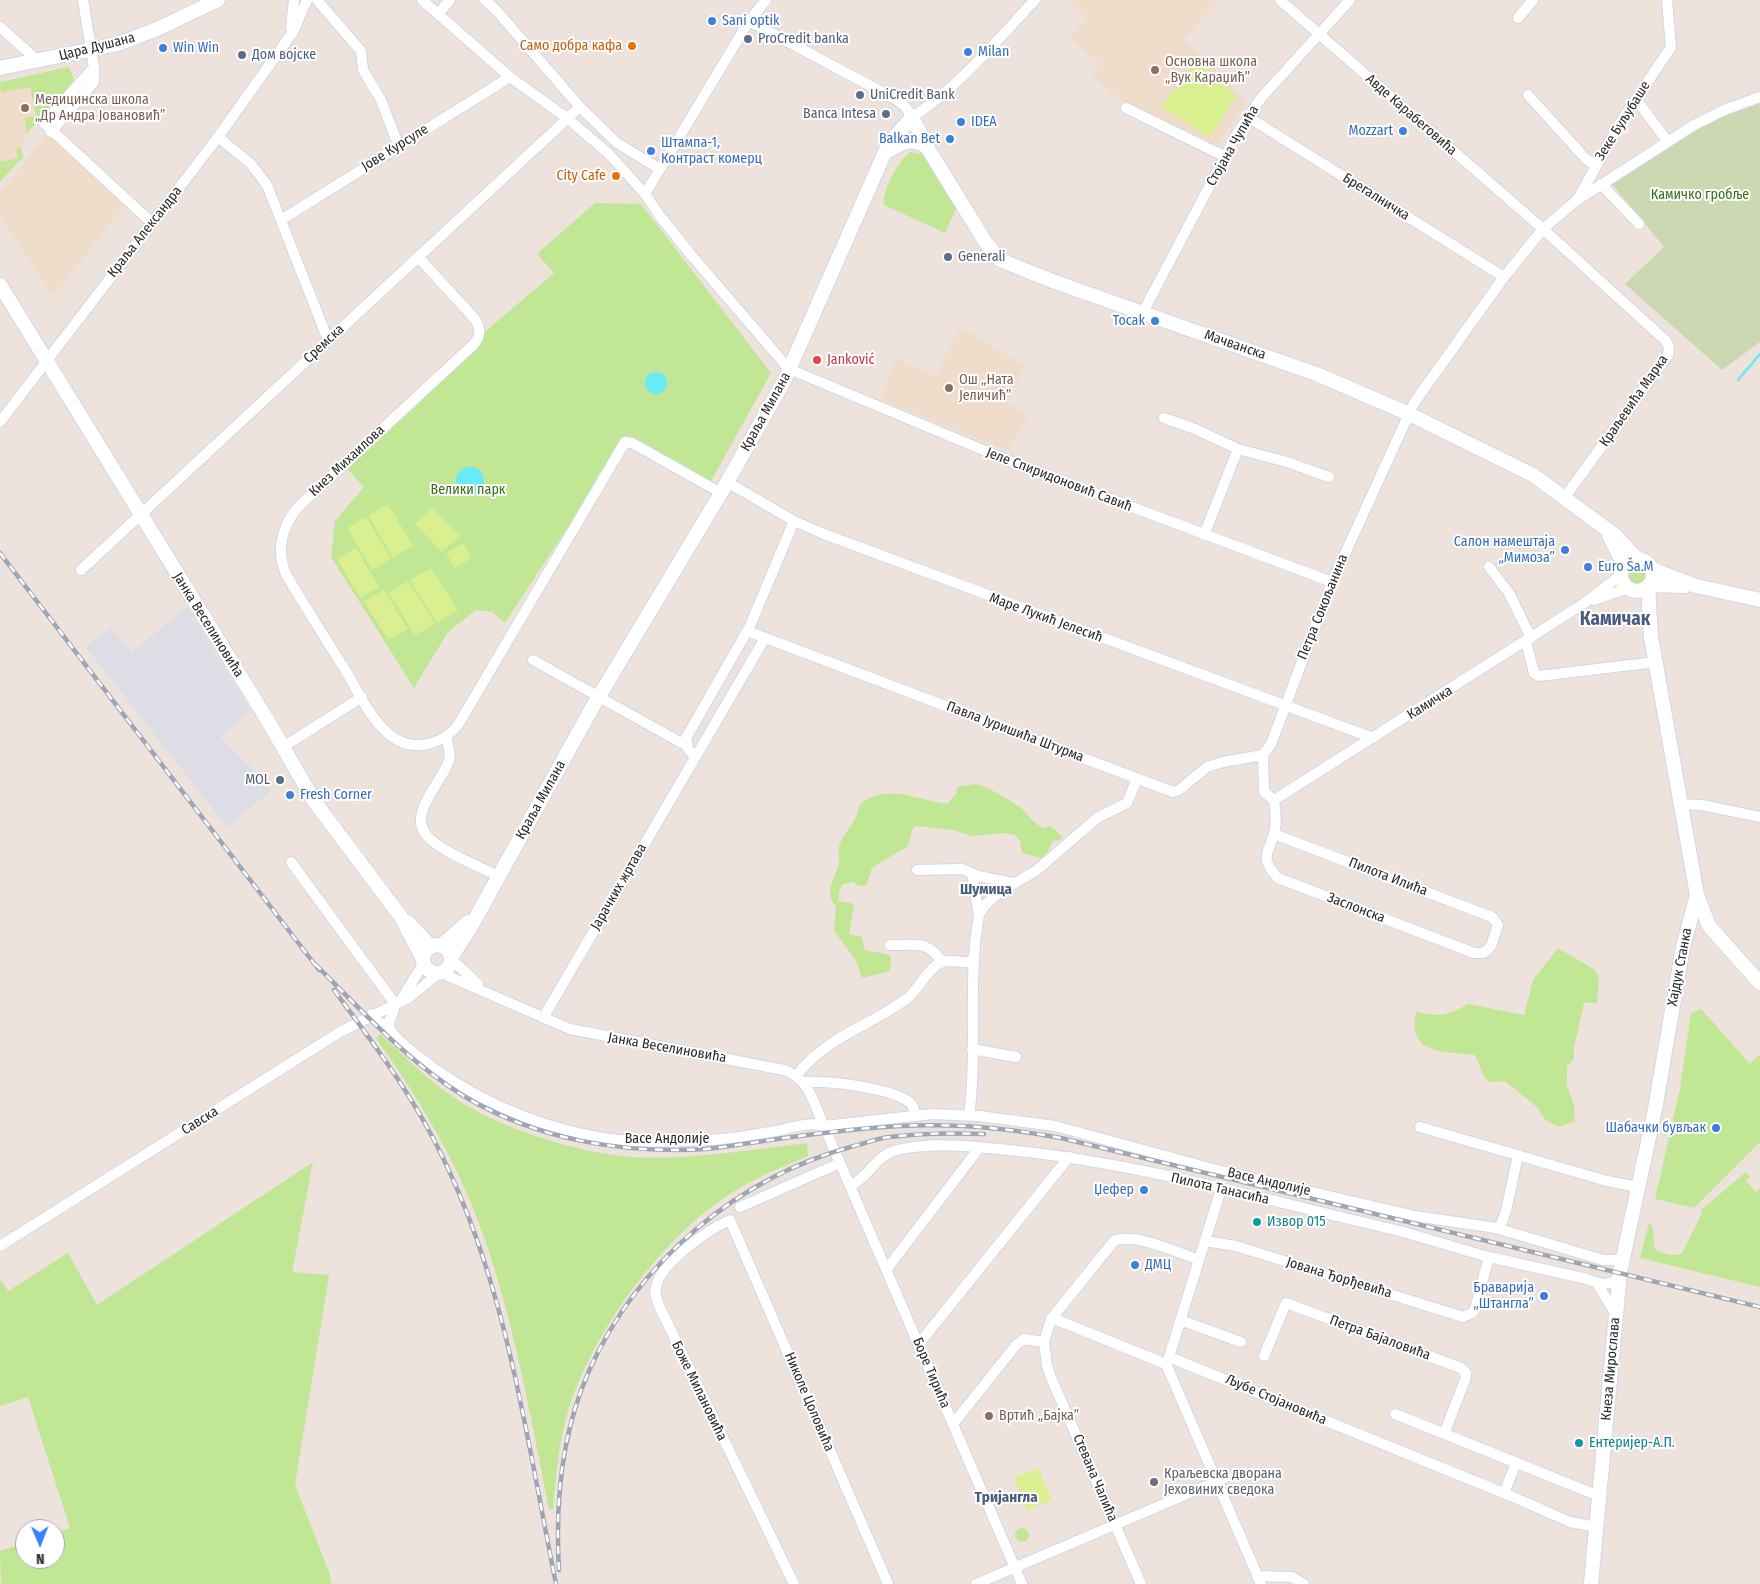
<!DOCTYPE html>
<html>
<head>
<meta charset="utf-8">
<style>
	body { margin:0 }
	#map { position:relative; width:1760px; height:1584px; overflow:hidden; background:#ede2dc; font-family:"Fira Sans Condensed",sans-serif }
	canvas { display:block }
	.north { position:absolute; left:15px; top:1519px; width:50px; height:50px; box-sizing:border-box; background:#fff; border:1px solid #aaa; border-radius:50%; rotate:179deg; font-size:14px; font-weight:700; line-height:20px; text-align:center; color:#2a2a2a }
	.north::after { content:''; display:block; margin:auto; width:18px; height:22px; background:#3783ff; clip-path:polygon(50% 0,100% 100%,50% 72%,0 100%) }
</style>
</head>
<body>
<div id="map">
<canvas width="1760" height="1584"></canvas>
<div class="north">N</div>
</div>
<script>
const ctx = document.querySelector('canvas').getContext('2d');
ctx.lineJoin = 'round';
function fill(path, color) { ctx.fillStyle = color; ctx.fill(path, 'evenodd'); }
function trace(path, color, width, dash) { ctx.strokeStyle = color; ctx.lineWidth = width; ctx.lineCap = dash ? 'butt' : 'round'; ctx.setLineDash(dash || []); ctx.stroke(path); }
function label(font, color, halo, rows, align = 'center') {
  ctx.font = font + ' "Fira Sans Condensed",sans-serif'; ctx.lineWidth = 4; ctx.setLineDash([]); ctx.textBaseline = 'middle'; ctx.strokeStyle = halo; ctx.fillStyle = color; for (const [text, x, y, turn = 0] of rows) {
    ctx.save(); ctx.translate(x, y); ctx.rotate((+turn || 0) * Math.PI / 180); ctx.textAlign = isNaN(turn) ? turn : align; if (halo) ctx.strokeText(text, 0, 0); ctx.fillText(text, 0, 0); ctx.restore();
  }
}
const industrial = new Path2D(`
	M187,607L250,710L220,738L252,768L272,790L227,827L86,647L110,628L132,652Z`);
const education = new Path2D(`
	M1068,0H1219L1183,39L1247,101L1216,148L1122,101L1091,75L1100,64L1070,38L1087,18Z
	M69,67L75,82L24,136L26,146L21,147L23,157L0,182V82Z
	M49,132L126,203L53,297L0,216V192Z
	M959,327L1025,365L1007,403L1030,416L1006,450L880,399L897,359L935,377Z`);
const green = new Path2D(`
	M69,67L75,82L27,133L24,118L36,116L30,87L1,92L0,82Z
	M21,147L23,157L0,182V162L18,158L16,148Z
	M911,152L923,154L956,209L945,233L884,205C881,192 900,157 911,152Z
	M595,203L641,204L771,373L711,481L628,435L505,623L492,612L476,610L448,632L414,688L331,557L335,521L364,487L344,465L467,347L554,273L537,254Z
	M1627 575a10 10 0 1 1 20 0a10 10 0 1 1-20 0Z
	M975,784C985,785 1016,803 1023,810C1030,817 1033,823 1043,828L1050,826L1063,837L1060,840L1053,841L1047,853L1041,858L1022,853L1020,841L1015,835L1005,833L971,836L954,830L916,826L912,830L908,846L872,868L866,886H859L853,882L842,885L839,892V901L854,904L849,934L862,937L865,950L890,955L891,960L890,971L862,978L855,959L834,931L836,907C823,892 835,880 839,863C840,858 838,852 839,847C843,832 858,822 859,805C887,782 916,800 947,804L957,793V787Z
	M1558,948L1595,970L1599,978L1597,1003H1584L1574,1048V1059L1567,1066V1086L1574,1105L1575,1121L1559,1127L1545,1120L1537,1107L1505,1081L1490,1082L1484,1077L1475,1055C1444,1051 1407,1056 1416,1012C1440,1017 1447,1016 1468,1004L1524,1015L1533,980Z
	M1701,1009L1750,1064L1760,1054V1142L1694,1208L1655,1199L1680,1089L1691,1013Z
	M380,1034C403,1054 424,1077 449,1094C492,1126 579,1154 633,1157C690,1160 750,1150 807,1143L808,1156C779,1168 750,1180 724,1198C656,1244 587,1340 566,1419C558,1448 556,1479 553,1509H549C530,1413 513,1315 479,1223C454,1156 417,1096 376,1038Z
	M313,1162L292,1272L329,1275L295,1485L329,1572L332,1584H1L0,1551L25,1543V1559H55V1533L70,1528L28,1397L0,1406V1279L8,1291L68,1253L97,1305Z
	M1746,1172L1750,1176L1746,1181L1756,1192L1760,1189V1287L1640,1258L1649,1223C1657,1230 1651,1241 1656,1250C1663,1253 1675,1258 1682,1253L1703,1211L1701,1210Z
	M1015 1535a7 7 0 1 1 14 0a7 7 0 1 1-14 0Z`);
const cemetery = new Path2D(`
	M1760,96V342L1722,370L1625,284L1664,247L1607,178L1721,114Z`);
const pitch = new Path2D(`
	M1197,61L1236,97L1210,137L1161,107Z
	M388,504L413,546L393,557L368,516Z
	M432,508L460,536L442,552L415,524Z
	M366,517L391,559L372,570L347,528Z
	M463,543L472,558L455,568L446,553Z
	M356,548L379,587L360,598L337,559Z
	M431,568L458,610L437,623L410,580Z
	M408,581L435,624L415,635L389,593Z
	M384,590L408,629L388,640L364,601Z
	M1038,1468L1052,1500L1027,1510L1014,1478Z`);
const water = new Path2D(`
	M645 383a11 11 0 1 1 22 0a11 11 0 1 1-22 0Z
	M456 481a14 14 0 1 1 28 0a14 14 0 1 1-28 0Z`);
const stream = new Path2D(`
	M1738,380L1760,354`);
const street = new Path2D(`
	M317,0L361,51L363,70L381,100L399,147
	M422,0L510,77L567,118L609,154L645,194L659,215L692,256L789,369L1012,462L1332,582
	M485,0L497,11L580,107L567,118
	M1280,0L1543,229L1666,341L1669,347L1668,355L1565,497
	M438,14L450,0
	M1518,18L1533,0
	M749,21L895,99L905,106L912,117C959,87 997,40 1035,0
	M0,27L38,61
	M291,28L294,0
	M94,67L44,123L152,223
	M1528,95L1586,159L1595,165
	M1636,99L1668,142
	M580,107L617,143L660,169
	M1126,108L1226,157
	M1248,117L1504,277
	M51,132L94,82V67L83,0
	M218,137L251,164L267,185L328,340
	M1601,184L1639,224
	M645,194L749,21L766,0
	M1579,199L1694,125L1724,110L1760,97
	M281,220L510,77
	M418,257L475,319C481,329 481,336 473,345L298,507C282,526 275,552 287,576C306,608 327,641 347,673C359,694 373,724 394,738C415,752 443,744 458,725L625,442L632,443L721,493
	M1143,312L1237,134L1261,98L1350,0
	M1164,418L1195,429L1238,449L1287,462L1329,477
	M0,422L218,137L293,32L307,0
	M727,482L794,521L824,534L1373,738
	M1204,535L1238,449
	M1489,567L1509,593L1531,638
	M81,570L568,118
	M1594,600L1628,588
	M747,631L1173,792L1179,790L1207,767L1223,762L1263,755
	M1526,642L1534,673L1539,676L1656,662
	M533,660L687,746
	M446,737C448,744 451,752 449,760C444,781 403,816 430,839C447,854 478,866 498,876
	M283,747L362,697
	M1263,755L1271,744L1332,582L1414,403L1504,277L1543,229L1578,199L1620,123L1671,47L1667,0
	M1263,755L1264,792L1274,800
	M695,757L688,749L686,738L750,626L794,521
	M1274,800L1583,604L1622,574
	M1681,804L1702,805L1760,817
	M1274,834L1492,917L1498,925L1491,946L1484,953H1474L1278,878C1256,854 1272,852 1275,828C1277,819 1275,809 1274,800
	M291,862L395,1004
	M917,870L962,869L978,876L1013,883
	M972,873L979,915
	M890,945C915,946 927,939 942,962
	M451,959L478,984
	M441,973L570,1029L784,1070C809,1078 814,1104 824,1126L1022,1584
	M401,1000L423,964
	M394,1004C396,1014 386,1019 390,1029C395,1040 422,1059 432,1067C490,1108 558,1135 629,1141C655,1143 683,1141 708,1140C731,1139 754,1135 776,1131C792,1128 809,1121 824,1126L932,1114L979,1116L1055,1126L1217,1170L1415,1216L1496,1228L1603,1260H1622
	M372,1014L379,1023L389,1025
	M543,1018L765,638
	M972,1049L1016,1057
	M797,1075C828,1035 871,1026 909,997C920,987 929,966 943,962C952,959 961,963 970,962L974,956
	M804,1082C830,1081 885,1087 908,1101C913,1104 914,1109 915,1114
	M969,1116C978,1049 967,981 979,915L985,905L1000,892L1037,870L1097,818L1127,803L1137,779
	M1420,1127L1607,1181L1638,1187
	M850,1186C869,1177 876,1155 897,1150C936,1141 979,1147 1018,1151C1147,1165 1273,1202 1400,1231L1485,1256L1587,1279C1600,1284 1607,1287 1619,1278
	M740,1207L840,1163
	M1499,1229L1506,1211L1518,1155
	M1205,1241L1236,1246L1463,1317L1472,1313L1475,1309L1489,1257
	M0,1246L340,1032L410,997L438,974
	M886,1270L980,1147
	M1597,1283L1616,1315
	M1052,1318L1166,1364L1169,1357L1511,1496L1570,1522L1596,1527
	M1180,1320L1241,1342
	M1044,1342L1047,1366L1052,1380L1141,1584
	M918,1345L1069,1157
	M1264,1356L1286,1303L1461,1368L1466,1373L1465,1380L1444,1434
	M1169,1357L1221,1189
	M1166,1364L1261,1584
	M1395,1414L1599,1496
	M953,1424L1016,1345L1024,1339L1044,1342L1051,1319L1114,1241C1133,1232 1179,1253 1199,1260
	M1504,1493L1516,1463
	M1257,1576L1292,1577L1304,1584
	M794,1584L661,1310C658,1303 654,1295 656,1287C661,1262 708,1230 730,1220L888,1584
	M976,1584L1227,1477`);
const secondary = new Path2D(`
	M0,68L118,44L157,29L218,0
	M888,151C903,142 912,137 927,147
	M0,285L268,721L314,801L401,917L423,959
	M1609,535L1625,567
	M1621 575a16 16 0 1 1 32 0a16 16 0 1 1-32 0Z
	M1652,569L1696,586L1760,600
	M1650,585L1685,586
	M1648,586L1651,637L1697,895L1709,926L1760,983
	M408,922L431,947
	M423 959a14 14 0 1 1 28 0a14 14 0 1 1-28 0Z
	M441,946L468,922
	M451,957L469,930L592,708L721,493L784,381L885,152L893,139L912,117L927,147L986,243L1000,260L1055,282L1319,375L1409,414L1533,475L1616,536L1638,560
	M1591,1584L1620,1272L1655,1109L1683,947L1697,895`);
const rail = new Path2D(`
	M0,553L319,970
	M315,964C363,1012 409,1063 467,1098C539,1140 624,1154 706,1149C727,1147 749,1143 770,1140C813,1134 857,1128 900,1126C954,1123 1008,1128 1061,1138L1760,1307
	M334,990C374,1044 414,1097 443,1158C508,1291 527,1441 556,1584
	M559,1570C555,1502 561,1434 589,1371C638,1261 738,1177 854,1146C866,1143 878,1138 890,1137C922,1133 953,1133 984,1134`);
const markers = [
	[712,21,5,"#3f7fe0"],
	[748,39,5,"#5c6f8a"],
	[632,46,5,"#e8710a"],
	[163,48,5,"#3f7fe0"],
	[968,52,5,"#3f7fe0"],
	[242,55,5,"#5c6f8a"],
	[1155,70,5,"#8d6e63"],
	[860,95,5,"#5c6f8a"],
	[25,108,5,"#8d6e63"],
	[886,114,5,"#5c6f8a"],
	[961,122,5,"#3f7fe0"],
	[1403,131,5,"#3f7fe0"],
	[950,139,5,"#3f7fe0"],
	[651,151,5,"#3f7fe0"],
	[616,176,5,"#e8710a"],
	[948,257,5,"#5c6f8a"],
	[1155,321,5,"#3f7fe0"],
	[817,360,5,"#e0444e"],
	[949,388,5,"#8d6e63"],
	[1565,550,5,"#3f7fe0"],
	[1588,567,5,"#3f7fe0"],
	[280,780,5,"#5c6f8a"],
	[290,795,5,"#3f7fe0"],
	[1716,1128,5,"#3f7fe0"],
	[1144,1190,5,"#3f7fe0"],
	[1257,1222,5,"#0f9aa8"],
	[1135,1265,5,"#3f7fe0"],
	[1544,1296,5,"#3f7fe0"],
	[989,1416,5,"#8d6e63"],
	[1579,1443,5,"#0f9aa8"],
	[1154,1482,5,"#6b7280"]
];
const shopNames = [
	["Sani optik",722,21],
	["Win Win",173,48],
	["Milan",978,52],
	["IDEA",971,122],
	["Mozzart",1393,131,"right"],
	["Balkan Bet",940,139,"right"],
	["Штампа-1,",661,143],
	["Контраст комерц",661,159],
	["Tocak",1145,321,"right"],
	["Салон намештаја",1555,542,"right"],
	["„Мимоза”",1555,558,"right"],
	["Euro Ša.M",1598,567],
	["Fresh Corner",300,795],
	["Шабачки бувљак",1706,1128,"right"],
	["Џефер",1134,1190,"right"],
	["ДМЦ",1145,1265],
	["Браварија",1534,1288,"right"],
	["„Штангла”",1534,1304,"right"]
];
const serviceNames = [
	["ProCredit banka",758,39],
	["Дом војске",252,55],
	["UniCredit Bank",870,95],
	["Banca Intesa",876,114,"right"],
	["Generali",958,257],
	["MOL",270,780,"right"]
];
const foodNames = [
	["Само добра кафа",622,46],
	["City Cafe",606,176]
];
const streetNames = [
	["Цара Душана",97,47,-14],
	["Авде Карабеговића",1411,115,41],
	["Зеке Буљубаше",1623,121,-58],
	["Стојана Чупића",1233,146,-60],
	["Јове Курсуле",395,148,-32],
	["Брегалничка",1376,197,32],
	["Краља Александра",145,232,-52],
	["Сремска",324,344,-43],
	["Мачванска",1235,345,19],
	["Краљевића Марка",1634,401,-55],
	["Краља Милана",766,412,-61],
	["Кнез Михаилова",347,461,-43],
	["Јеле Спиридоновић Савић",1059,480,21],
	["Петра Сокољанина",1323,607,-68],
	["Маре Лукић Јелесић",1046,618,20],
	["Јанка Веселиновића",208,625,58],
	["Камичка",1430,703,-32],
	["Павла Јуришића Штурма",1015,732,21],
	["Краља Милана",541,800,-61],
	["Пилота Илића",1388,877,21],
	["Јарачких жртава",619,887,-60],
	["Заслонска",1356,908,21],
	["Хајдук Станка",1680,967,-79],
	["Јанка Веселиновића",667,1048,10],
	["Савска",200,1121,-32],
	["Васе Андолије",667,1139],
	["Васе Андолије",1269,1182,13],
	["Пилота Танасића",1220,1189,13],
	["Јована Ђорђевића",1339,1278,17],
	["Петра Бајаловића",1380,1338,20],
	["Кнеза Мирослава",1611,1369,-85],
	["Боре Тирића",931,1373,67],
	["Боже Милановића",699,1391,64],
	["Љубе Стојановића",1276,1400,23],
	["Николе Цоловића",809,1402,67],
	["Стевана Чалића",1095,1478,67]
];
const educationNames = [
	["Основна школа",1165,62],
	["„Вук Караџић”",1165,78],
	["Медицинска школа",35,100],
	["„Др Андра Јовановић”",35,116],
	["Ош „Ната",959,380],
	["Јеличић”",959,396],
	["Вртић „Бајка”",999,1416]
];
const parkNames = [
	["Камичко гробље",1700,195],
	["Велики парк",468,490]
];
const healthNames = [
	["Janković",827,360]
];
const cultureNames = [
	["Извор 015",1267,1222],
	["Ентеријер-А.П.",1589,1443]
];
const worshipNames = [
	["Краљевска дворана",1164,1474],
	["Јеховиних сведока",1164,1490]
];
const neighbourhoodNames = [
	["Шумица",986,890],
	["Тријангла",1006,1498]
];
const districtNames = [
	["Камичак",1615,620]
];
fill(industrial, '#dddde5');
fill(education, '#f0dcca');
fill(green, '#c1e795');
fill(cemetery, '#ccd8b2');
fill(pitch, '#d9ef90');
fill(water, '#68ebf6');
trace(stream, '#68ebf6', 2.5);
trace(street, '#d1d8e4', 12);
trace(secondary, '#d1d8e4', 16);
trace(street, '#fff', 10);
trace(secondary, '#fff', 14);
trace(rail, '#9ea6b6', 4.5);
trace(rail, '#fff', 2.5, [8]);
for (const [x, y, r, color] of markers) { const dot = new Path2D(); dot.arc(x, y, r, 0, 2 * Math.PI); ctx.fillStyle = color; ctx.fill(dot); trace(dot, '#fff', 2); }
label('14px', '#366cbe', '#fff', shopNames, 'left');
label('14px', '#4e5e75', '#fff', serviceNames, 'left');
label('14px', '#c56008', '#fff', foodNames, 'right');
label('14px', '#2a2a2a', '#fff', streetNames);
label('14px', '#785e54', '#fff', educationNames, 'left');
label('14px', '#386c16', '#fff', parkNames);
label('14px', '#be3a42', '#fff', healthNames, 'left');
label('14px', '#0d838f', '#fff', cultureNames, 'left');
label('14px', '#5b616d', '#fff', worshipNames, 'left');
label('bold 15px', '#485c7e', '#fff', neighbourhoodNames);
label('bold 19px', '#485c7e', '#fff', districtNames);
</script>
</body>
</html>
